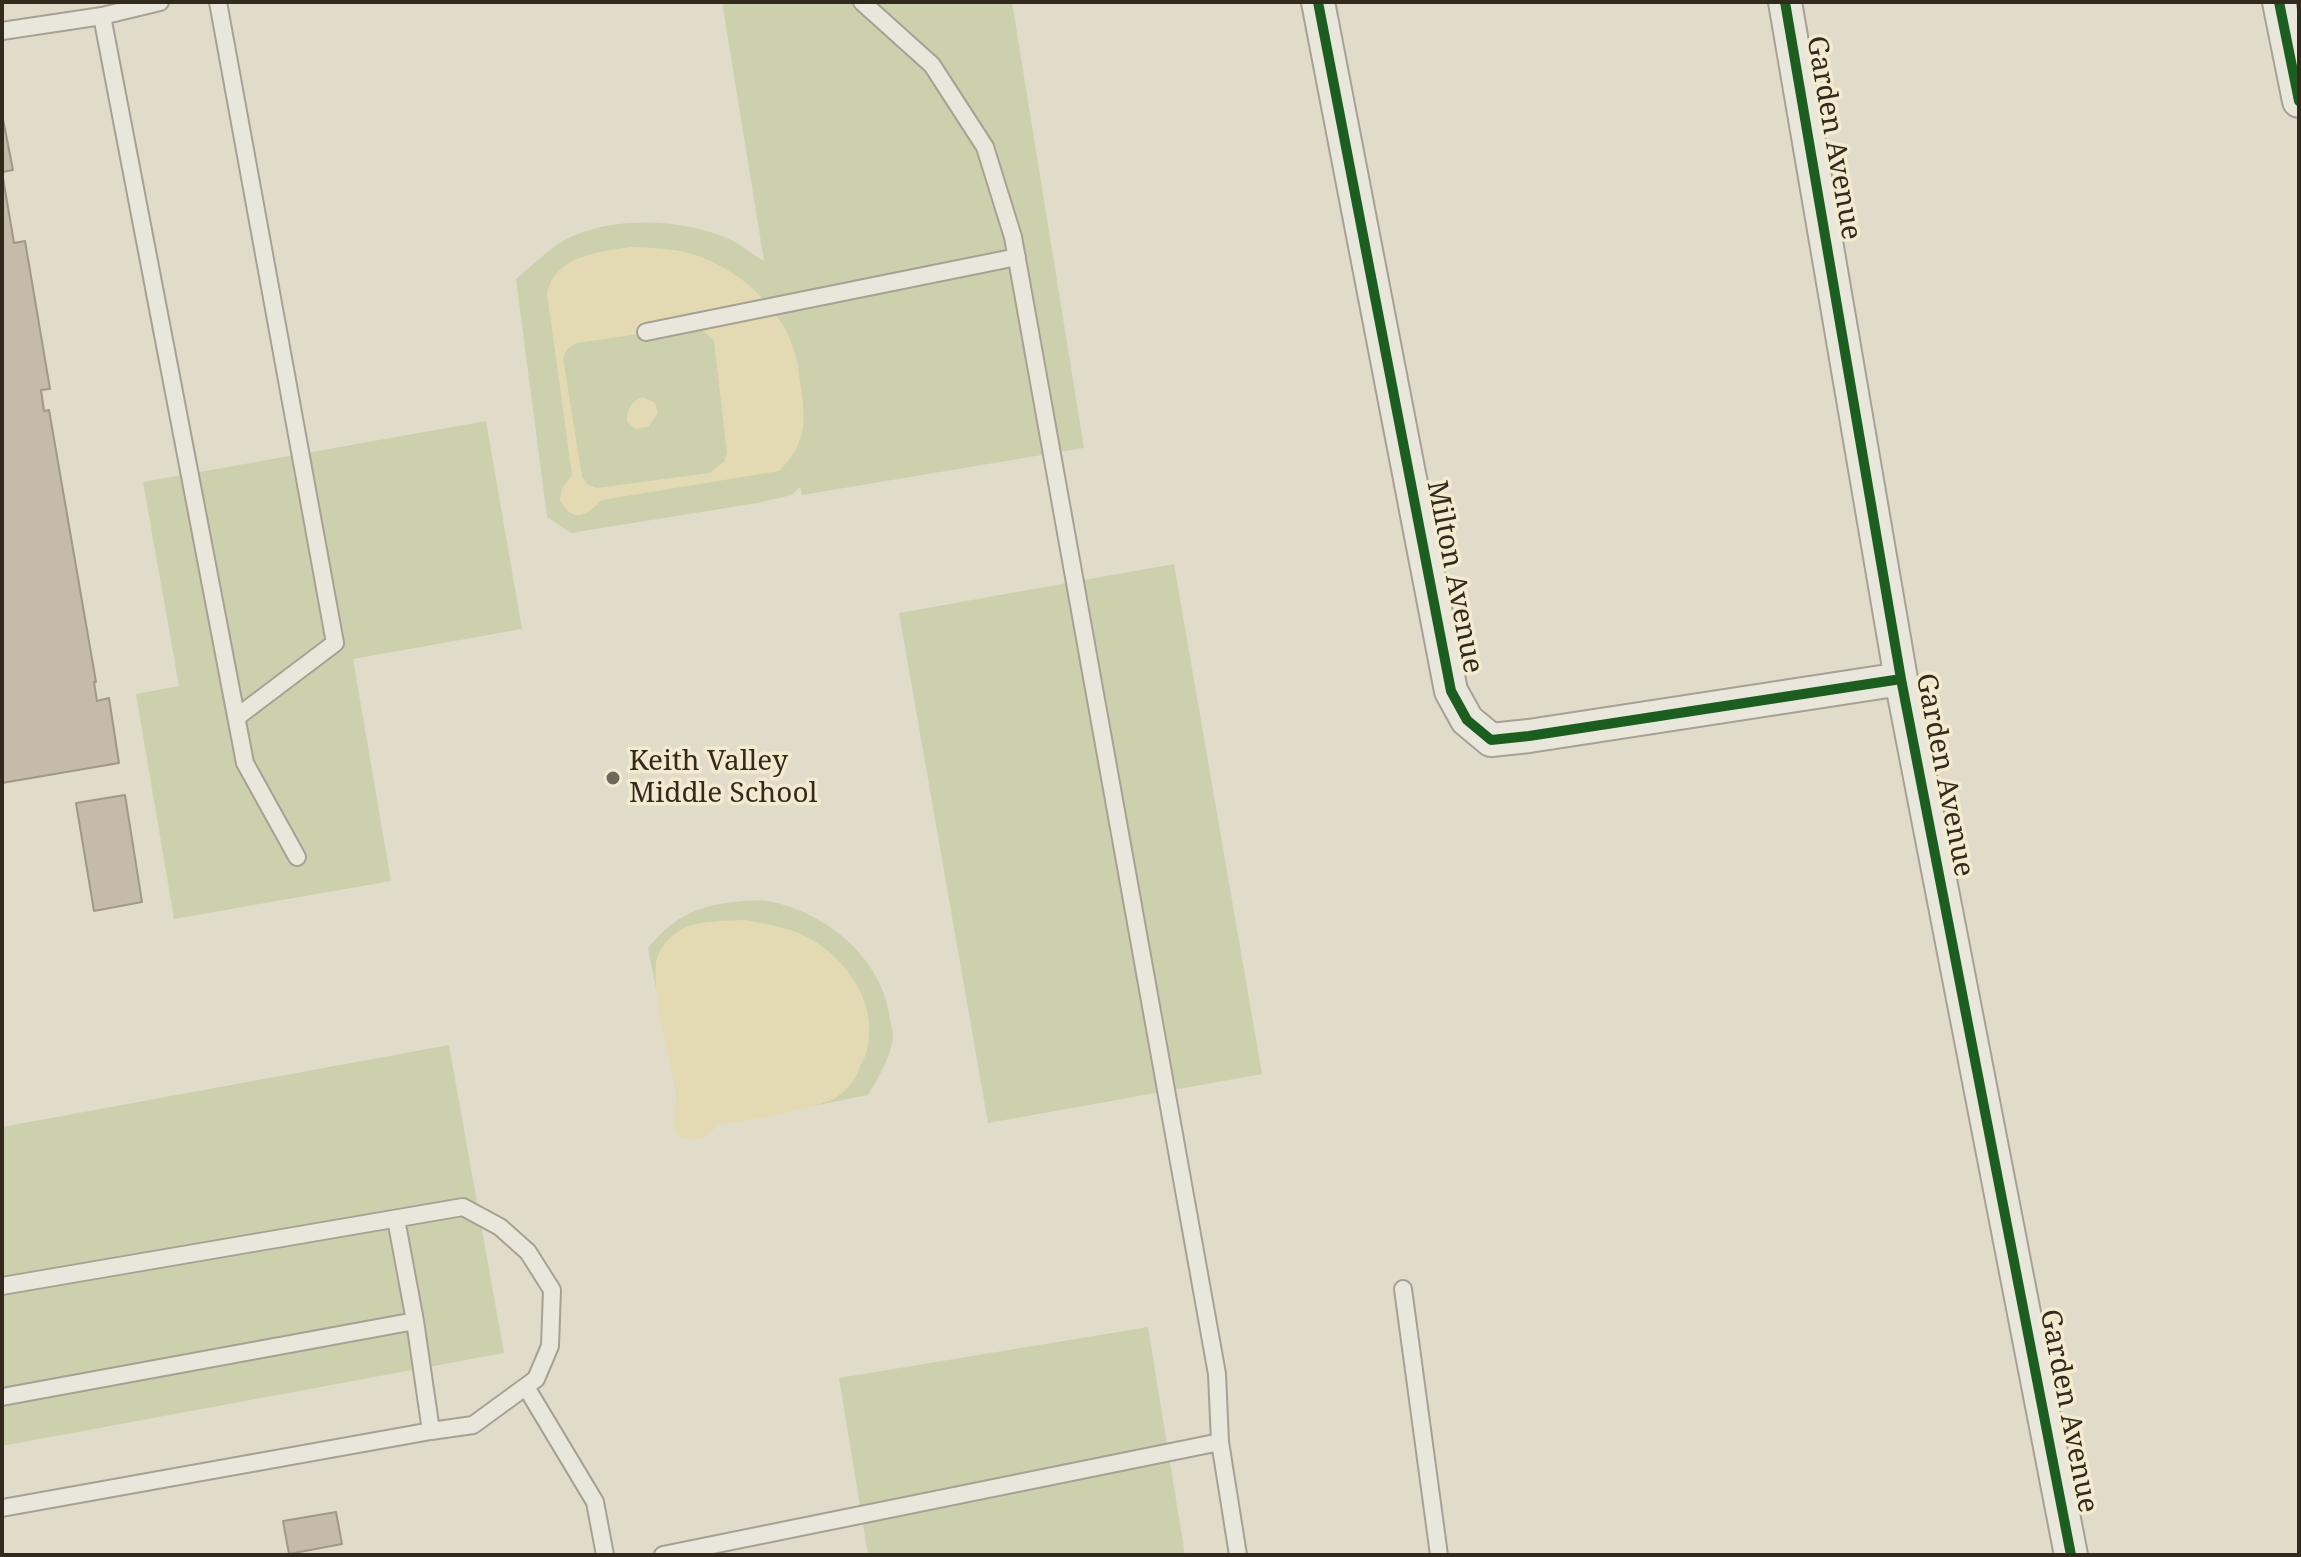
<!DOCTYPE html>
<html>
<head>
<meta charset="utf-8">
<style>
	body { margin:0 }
	#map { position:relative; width:2301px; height:1557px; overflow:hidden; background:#e1dcca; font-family:"Noto Serif",serif }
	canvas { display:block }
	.frame { position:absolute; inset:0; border:4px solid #322a1d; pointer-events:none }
</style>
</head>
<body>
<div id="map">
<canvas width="2301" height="1557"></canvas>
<div class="frame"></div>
</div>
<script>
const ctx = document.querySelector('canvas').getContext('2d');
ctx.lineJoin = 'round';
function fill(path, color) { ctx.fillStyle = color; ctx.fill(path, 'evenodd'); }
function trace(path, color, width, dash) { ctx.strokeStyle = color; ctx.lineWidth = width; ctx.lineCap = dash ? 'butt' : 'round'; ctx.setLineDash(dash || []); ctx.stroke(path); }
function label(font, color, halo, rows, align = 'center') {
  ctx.font = font + ' "Noto Serif",serif'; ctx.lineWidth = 7; ctx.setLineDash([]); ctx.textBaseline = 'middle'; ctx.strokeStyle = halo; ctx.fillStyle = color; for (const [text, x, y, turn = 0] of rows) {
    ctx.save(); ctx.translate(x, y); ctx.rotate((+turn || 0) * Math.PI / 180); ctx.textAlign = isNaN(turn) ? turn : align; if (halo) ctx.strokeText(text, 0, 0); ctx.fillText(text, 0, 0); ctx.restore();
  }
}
const green = new Path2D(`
	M722,2H1012L1084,448L802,495L800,487L792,495L757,503L571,533L547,517L516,279C532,266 547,250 565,240C610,215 687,218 733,241C743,246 753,255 764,261Z
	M486,421L522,629L353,659L391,881L174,919L136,694L179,686L143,482Z
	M1174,564L1262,1074L988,1123L899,613Z
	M761,900C821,908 883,956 890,1019C891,1024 893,1032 893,1037C891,1058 878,1078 868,1095L684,1132L648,948C680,908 712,902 761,900Z
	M449,1045L504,1353L2,1446V1127Z
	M1148,1327L1185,1555H868L839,1378Z`);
const sand = new Path2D(`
	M632,247C654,248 677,248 698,256C743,272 784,310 796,357C799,367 799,378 801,387C806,424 806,444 779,471L602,500C586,515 574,525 560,500L562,488L572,475L547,293C555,256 600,251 632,247ZM687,327C700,328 706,331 714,341L727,453L724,462L709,473L597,488L588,485L582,477L563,358L568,348L577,343Z
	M643,397L655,403L658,413L648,427L636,429L627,422C626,410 632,400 643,397Z
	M744,920C765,924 789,927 809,938C847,959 879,1005 867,1050C866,1056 862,1062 860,1067C855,1079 849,1089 838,1096C812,1112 750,1119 719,1125C691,1155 660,1136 678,1098C670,1060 652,999 656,963C657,952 668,938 677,932C695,920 722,921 744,920Z`);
const building = new Path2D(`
	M2,114L13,170L2,172Z
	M2,172L14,243L25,241L50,389L41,390L44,411L49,410L96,682H94L97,701L109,698L119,763L2,783Z
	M125,795L142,902L94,911L76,803Z
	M336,1512L342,1544L289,1554L283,1521Z`);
const lane = new Path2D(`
	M160,2L102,16L245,763L297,857
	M218,2L335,643L237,717
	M862,2L932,65L985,147L1013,237L1217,1374L1220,1442
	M2,31L102,16
	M646,332L1017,257
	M2,1286L463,1207L500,1227L528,1252L552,1290L550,1346L536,1379L473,1425L431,1431L2,1508
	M1403,1289L1439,1555
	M415,1321L431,1431
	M526,1387L595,1502L605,1555
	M2,1397L415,1321L396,1219
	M663,1555L1220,1442L1238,1555`);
const street = new Path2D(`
	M1318,2L1451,691L1467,720L1491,740L1529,736L1901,679
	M1785,2L1901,679L2071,1555
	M2279,2L2299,101`);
const cycleway = new Path2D(`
	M1318,2L1451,691L1467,720L1491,740L1529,736L1901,679
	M1785,2L1901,679L2071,1555
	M2279,2L2299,101`);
const markers = [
	[613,778,8,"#6f685a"]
];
const streetNames = [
	["Garden Avenue",1833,138,80],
	["Milton Avenue",1454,577,79],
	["Garden Avenue",1944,775,79],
	["Garden Avenue",2068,1411,79]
];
const poiNames = [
	["Keith Valley",629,762],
	["Middle School",629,794]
];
fill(green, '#cdd0ad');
fill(sand, '#e3dab3');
fill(building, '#c4bbab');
trace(building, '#a0988a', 2);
trace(lane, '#a6a194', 20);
trace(street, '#a6a194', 36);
trace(lane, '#e9e6db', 16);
trace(street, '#e9e6db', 32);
trace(cycleway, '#1b5e20', 10);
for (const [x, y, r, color] of markers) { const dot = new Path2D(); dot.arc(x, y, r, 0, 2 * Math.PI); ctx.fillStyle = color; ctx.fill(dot); trace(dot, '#f2ebd0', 3); }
label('28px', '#322a1d', '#f2ebd0', streetNames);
label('28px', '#322a1d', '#f2ebd0', poiNames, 'left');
</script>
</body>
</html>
